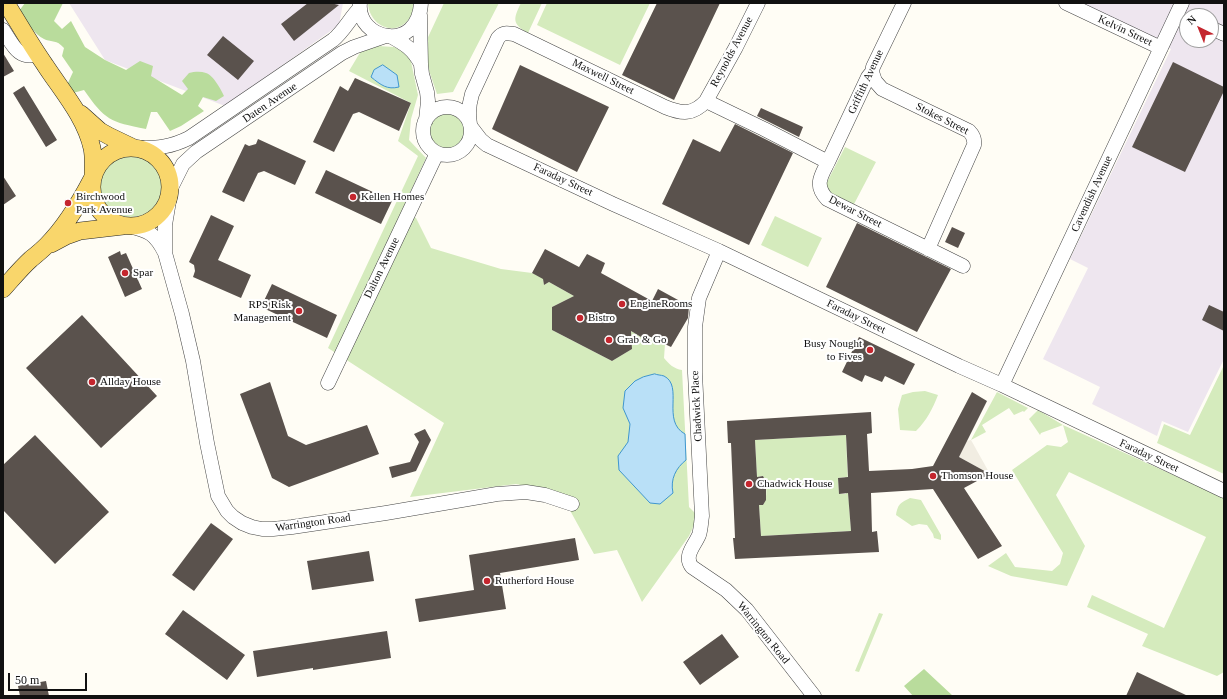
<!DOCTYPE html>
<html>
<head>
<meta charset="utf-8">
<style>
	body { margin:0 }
	#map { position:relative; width:1227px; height:699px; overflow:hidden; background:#fffdf5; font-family:Georgia,serif }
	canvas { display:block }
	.frame { position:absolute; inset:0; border:4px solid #111; pointer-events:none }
	.north { position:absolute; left:1179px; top:8px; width:40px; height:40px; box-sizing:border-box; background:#fff; border:1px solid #a0a0a0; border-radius:50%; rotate:317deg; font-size:11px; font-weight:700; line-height:16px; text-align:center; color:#111 }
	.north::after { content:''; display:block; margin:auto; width:14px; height:18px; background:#c4262e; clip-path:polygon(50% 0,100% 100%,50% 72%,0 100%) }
	.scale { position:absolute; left:8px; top:673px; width:79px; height:18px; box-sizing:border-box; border:2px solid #111; border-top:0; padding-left:5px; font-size:12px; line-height:14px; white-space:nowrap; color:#111; -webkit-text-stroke:3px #fff; paint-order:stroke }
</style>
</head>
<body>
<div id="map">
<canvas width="1227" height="699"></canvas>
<div class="frame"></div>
<div class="north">N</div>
<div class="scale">50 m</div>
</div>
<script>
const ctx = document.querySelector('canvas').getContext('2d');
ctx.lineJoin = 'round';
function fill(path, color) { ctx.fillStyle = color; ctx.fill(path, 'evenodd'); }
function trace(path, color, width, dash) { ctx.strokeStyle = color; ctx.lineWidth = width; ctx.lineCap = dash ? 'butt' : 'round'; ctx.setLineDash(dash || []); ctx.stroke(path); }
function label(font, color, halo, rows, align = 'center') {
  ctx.font = font + ' Georgia,serif'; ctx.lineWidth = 4; ctx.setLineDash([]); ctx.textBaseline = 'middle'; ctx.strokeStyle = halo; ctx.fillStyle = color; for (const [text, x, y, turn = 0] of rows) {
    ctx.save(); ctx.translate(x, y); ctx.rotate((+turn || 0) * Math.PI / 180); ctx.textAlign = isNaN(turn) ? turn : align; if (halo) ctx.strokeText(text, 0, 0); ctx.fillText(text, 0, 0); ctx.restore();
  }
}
const industrial = new Path2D(`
	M69,3H343L339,25L225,106L105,60Z
	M1078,3H1224V359L1188,432L1162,421L1157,436L1092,404L1100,387L1043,359L1088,268L1070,259L1171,49ZM1187,16H1211V40H1187Z`);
const green = new Path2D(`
	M368,3H413L414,4C413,9 412,15 409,19C394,38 369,25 368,3Z
	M444,3H499L453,92L437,94L422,50Z
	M521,3H542L528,33C512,24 513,19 521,3Z
	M547,3H650L620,65L537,25Z
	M378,46L394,47L404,52L410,57L418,95L411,119L409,140L426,158L402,210L416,218L431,248L501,269L532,273L543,278L544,285L549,282L574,296L552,307V330L612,361L632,349L631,331L641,337L644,334L665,344L664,358C669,364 674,369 682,370L689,507L698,516L689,536L642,602L617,550L594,554L561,494L516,484L410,497L444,423L328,348L418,156L398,141L411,103L349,71L361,51Z
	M430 131a17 17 0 1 1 34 0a17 17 0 1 1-34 0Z
	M845,147L876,162L853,206L823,190Z
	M100 186a31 31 0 1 1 62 0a31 31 0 1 1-62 0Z
	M775,216L822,238L808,267L761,245Z
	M1224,365V474L1157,443L1164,424L1190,435Z
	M925,391L938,395C932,410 927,420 916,431L900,430L898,409L902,395L913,392Z
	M997,392L1028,408L1024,412L1023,411L1014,415L1009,408L982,425L986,432L971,440Z
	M1038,410L1063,425L1224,498V672L1217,676L1142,646L1148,634L1087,607L1092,595L1164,628L1206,537L1069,472L1056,495L1085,546L1067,586L1011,576L988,566L1006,553L1015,567L1052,571L1060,564L1063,553L1012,470L1047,445L1061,447L1068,442L1063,425L1041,433L1040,435L1029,419Z
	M846,435L848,487L845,477L838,478L839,494H846V490H848L851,531L761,536L759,505H763C768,497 767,485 763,476L757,477L755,440Z
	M910,498L921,500L941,535V540L934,538L933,534L927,525L919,524L912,526L896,515C898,504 900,503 910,498Z
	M879,613L883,614L859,672L855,671Z`);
const forest = new Path2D(`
	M25,3H63L54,21L62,29L71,21L85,47L105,60L126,70L140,61L153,66L151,76L182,95L188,89L182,81L189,73C194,72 200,71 206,73C213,75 221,89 224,96L216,101L203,97L198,106L204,111L181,126L170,131L157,112H151L146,129C110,122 105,120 84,90L73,93L67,85L73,72L62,56L64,48C56,39 53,43 44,39C35,35 25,20 19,11Z
	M924,669L953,696H913L904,686Z`);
const plaza = new Path2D(`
	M971,440L990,474L959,457L966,441Z`);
const water = new Path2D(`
	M383,65L397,75L399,87C387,90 381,85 371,77L374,70Z
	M655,374C657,375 661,375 664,376C684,386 661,421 685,434L686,460C676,468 670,479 673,493L660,504L650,503L619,470L618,456L628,442L630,424L623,408L625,391L635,381L643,377Z`);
const building = new Path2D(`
	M308,3H330L339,5L294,41L281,24Z
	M657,3H720L674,100L622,75Z
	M223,36L254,61L238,80L207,55Z
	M3,53L14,71L3,77Z
	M1173,62L1224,87V91L1185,172L1132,147Z
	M520,65L609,107L577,172L492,129Z
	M355,78L411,103L399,131L359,112L353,114L334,152L313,142L340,86L348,91Z
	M24,86L57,140L46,147L13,93Z
	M761,108L803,127L799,137L757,116Z
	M735,124L793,153L749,245L662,204L693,139L720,152Z
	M258,139L306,161L295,185L264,171L258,173L244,202L222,192L245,144L249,146L256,144Z
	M326,170L392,201L381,224L315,193Z
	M3,176L16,196L3,205Z
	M211,215L234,226L218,260L251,275L241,298L193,277L195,271L194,265L189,262Z
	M857,223L951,269L917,332L826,287Z
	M952,227L965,233L958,248L945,242Z
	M545,249L579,267L587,254L605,263L601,273L652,301L658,289L689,306L688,318L671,347L644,334L641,337L631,331L632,349L612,361L552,330V307L574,296L549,282L544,285L543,279L532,273Z
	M120,251L121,255L126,253L142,289L125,297L108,257Z
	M272,284L337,315L327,338L261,307Z
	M1209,305L1224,312V331L1202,320Z
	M82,315L157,396L101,448L26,368Z
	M859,337L915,364L904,385L885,376L882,382L865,375L862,382L842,372Z
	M270,382L288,436L306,445L367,425L379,454L289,487L272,478L240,394Z
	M972,392L987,401L959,457L990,474L964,488L1002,546L978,559L933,489L871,493L872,532L877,531L879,552L735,559L733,538H735L731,443H728L727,421L871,412L872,433L867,434L869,471L912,469L933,466ZM846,435L848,477L838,478L839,494L848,493L851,531L761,536L759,505H763L766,500V482L763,476L757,477L755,440Z
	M425,429L431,440L416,471L392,478L389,467L410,462L419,442L414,434Z
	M35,435L109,512L55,564L3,510V465Z
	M211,523L233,539L194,591L172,575Z
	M575,538L579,560L500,573L506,609L419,622L415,599L474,590L469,555Z
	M369,551L374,581L312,590L307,561Z
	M183,610L245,655L227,680L165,634Z
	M387,631L391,658L313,670V668L257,677L253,651Z
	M722,634L739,657L700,685L683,662Z
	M1137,672L1188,696H1126Z
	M46,681L49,696H20L18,686Z`);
const minor = new Path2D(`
	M360,3C356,40 418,54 421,3
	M1066,3L1161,48
	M420,15L421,65L422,74L427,92L428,101L426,120
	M1211,28L1224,34
	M3,30C12,43 18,61 38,54
	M390,36C405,44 413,49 421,64
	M872,72L875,81L882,89L969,131C973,135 975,139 974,145L928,249
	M706,101L764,129L828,162C821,176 814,185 827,199L963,266
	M423 131a24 24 0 1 1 48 0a24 24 0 1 1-48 0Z
	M470,124C468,113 469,104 472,94L498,38C503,32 506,33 514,34L665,107C682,114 693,115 706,101L736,47L758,3
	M471,127L481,140L487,145L613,204L719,251L959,366L1002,385L1224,491
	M139,148C158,148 171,147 189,138L333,40C344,31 350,18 360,8
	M828,162L868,77L872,72L873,67L904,3
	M170,190L183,164L196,152L342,53L354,47L386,36
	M170,195L165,225V253L182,314L193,361L207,443L218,496L227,511L233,517L242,523L252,527L262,529H273L292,527L386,513L497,494L526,492L545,495L572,504
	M128,226C149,231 155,233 165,253
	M719,251L699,298L695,327V373L702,516C701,522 701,529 699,535C695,545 683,556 692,567L726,590L747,610L814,696
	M328,383L437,153
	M1002,385L1182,3`);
const major = new Path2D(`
	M6,3C19,24 31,45 45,65C62,91 85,117 92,148C94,157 93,166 93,175
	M81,114L100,131L109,136L132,147
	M92 187a39 39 0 1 1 78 0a39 39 0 1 1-78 0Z
	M51,244L66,236L80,231L123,226
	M3,289C12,279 21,268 31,259C36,255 42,250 47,245C66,226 80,202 92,179`);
const markers = [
	[353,197,4,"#c4262e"],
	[68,203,4,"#c4262e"],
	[125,273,4,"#c4262e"],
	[622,304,4,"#c4262e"],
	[299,311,4,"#c4262e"],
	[580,318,4,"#c4262e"],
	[609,340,4,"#c4262e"],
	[870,350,4,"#c4262e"],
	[92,382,4,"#c4262e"],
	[933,476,4,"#c4262e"],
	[749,484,4,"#c4262e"],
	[487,581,4,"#c4262e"]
];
const streetNames = [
	["Kelvin Street",1125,31,25],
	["Reynolds Avenue",732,52,-62],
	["Maxwell Street",603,77,26],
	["Griffith Avenue",866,82,-65],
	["Daten Avenue",270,103,-34],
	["Stokes Street",942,119,27],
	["Faraday Street",563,180,25],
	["Cavendish Avenue",1092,194,-65],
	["Dewar Street",855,212,27],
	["Dalton Avenue",382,268,-64],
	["Faraday Street",856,317,26],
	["Chadwick Place",697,406,-93],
	["Faraday Street",1149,456,25],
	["Warrington Road",313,523,-8],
	["Warrington Road",763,633,51]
];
const poiNames = [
	["Birchwood",76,197],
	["Park Avenue",76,210],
	["Kellen Homes",361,197],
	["Spar",133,273],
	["EngineRooms",630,304],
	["RPS Risk",291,305,"right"],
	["Management",291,318,"right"],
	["Bistro",588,318],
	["Grab & Go",617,340],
	["Busy Nought",862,344,"right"],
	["to Fives",862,357,"right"],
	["Allday House",100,382],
	["Thomson House",941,476],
	["Chadwick House",757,484],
	["Rutherford House",495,581]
];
fill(industrial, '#eee6ef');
fill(green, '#d5ebbd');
fill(forest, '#b9dc9c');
fill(plaza, '#f1ede2');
fill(water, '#b9e0f7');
trace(water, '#3f96cf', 1);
fill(building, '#5a524d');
trace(minor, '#444', 15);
trace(major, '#222', 18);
trace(minor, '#fff', 14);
trace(major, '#f9d66b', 17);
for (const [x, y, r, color] of markers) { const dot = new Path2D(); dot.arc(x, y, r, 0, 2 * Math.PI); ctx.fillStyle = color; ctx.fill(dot); trace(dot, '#fff', 1.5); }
label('11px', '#111', '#fff', streetNames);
label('11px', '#111', '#fff', poiNames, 'left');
</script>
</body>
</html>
